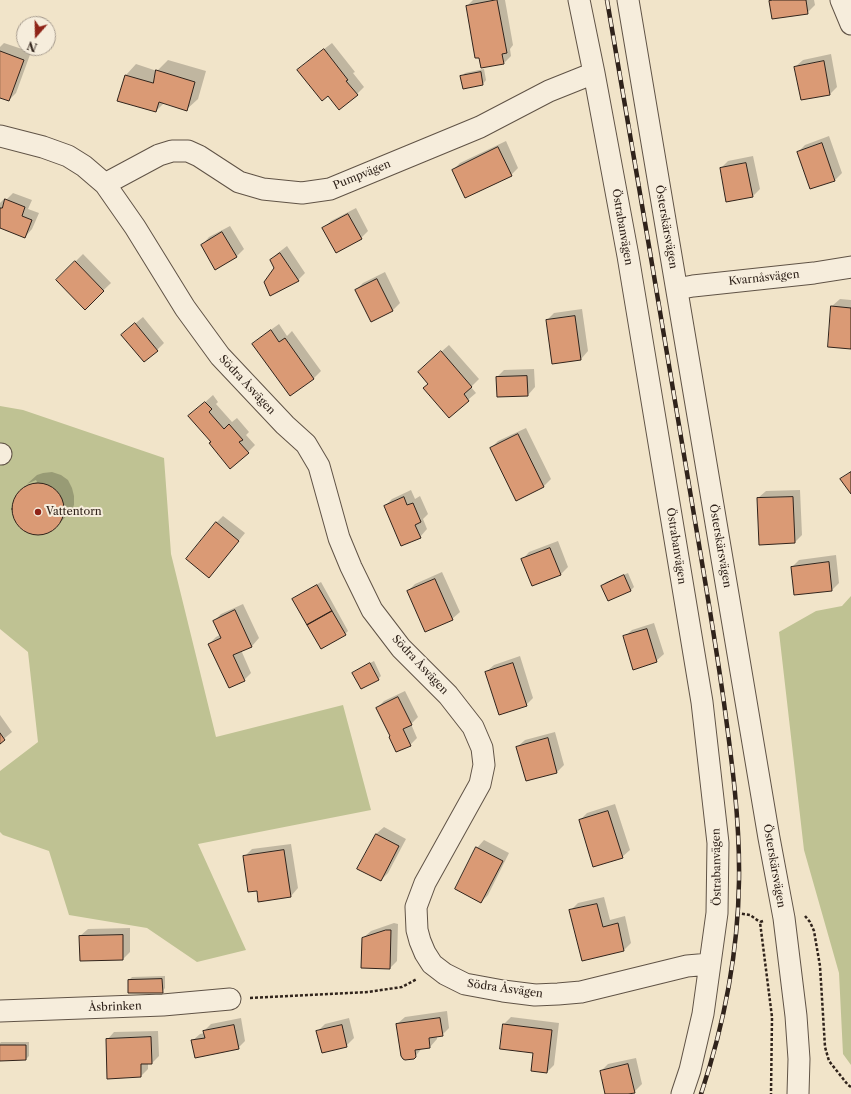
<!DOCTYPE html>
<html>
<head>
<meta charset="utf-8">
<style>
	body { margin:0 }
	#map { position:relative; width:851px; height:1094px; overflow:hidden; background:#f1e4c9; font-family:"Libre Caslon Text",serif }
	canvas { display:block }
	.north { position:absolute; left:16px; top:16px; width:40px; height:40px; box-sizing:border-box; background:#f6eddc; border:1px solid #a79c8f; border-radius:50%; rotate:200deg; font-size:11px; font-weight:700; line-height:16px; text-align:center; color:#30231b }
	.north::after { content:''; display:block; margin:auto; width:14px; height:18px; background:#8f2418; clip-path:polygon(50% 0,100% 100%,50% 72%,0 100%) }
</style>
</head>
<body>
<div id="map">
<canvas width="851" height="1094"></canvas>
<div class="north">N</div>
</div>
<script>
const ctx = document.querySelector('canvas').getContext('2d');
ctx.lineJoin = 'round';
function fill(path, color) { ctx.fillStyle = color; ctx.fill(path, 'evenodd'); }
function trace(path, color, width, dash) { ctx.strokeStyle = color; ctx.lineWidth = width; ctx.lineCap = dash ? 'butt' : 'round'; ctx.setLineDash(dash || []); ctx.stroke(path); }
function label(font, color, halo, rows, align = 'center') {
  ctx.font = font + ' "Libre Caslon Text",serif'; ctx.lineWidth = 4; ctx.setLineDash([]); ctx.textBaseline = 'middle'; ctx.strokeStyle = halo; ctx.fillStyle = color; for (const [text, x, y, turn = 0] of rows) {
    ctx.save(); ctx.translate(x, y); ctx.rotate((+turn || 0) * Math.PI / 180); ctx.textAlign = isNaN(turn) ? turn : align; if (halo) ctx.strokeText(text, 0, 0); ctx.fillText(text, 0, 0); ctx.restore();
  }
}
const green = new Path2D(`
	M0,406L23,410L164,458L171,554L216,737L343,705L371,810L198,844L246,950L197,962L147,928L69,915L49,851L3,835L0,832V771L38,742L28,652L0,629Z
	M851,596V1065L843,1054L839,973L804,850L779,632L816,611L842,606Z`);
const shadow = new Path2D(`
	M473,0H505L513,45L510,49L511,56L504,63L467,6Z
	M771,0H814L815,5L807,13L770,1Z
	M4,43L31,52L16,93L9,100L0,97V47Z
	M332,43L355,72L353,73L364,87L357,94L306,63Z
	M831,54L837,87L830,94L802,99L795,67L803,60Z
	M168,60L206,71L198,99L187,109L164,103L156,111L126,75L136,64L157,71Z
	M484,69L486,80L483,84L462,76L465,73Z
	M829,136L842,173L835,180L811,188L798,152L805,145Z
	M506,141L518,168L511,175L453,170L460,163Z
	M753,156L760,189L753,196L721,168L728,161Z
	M13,193L32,200L28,209L39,213L32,229L25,237L0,227V203L4,199L6,200Z
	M356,208L368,231L361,238L324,228L331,221Z
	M230,226L244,249L236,257L202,245L209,237Z
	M287,246L305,273L298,280L270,295L275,268L271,260L278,253Z
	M83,254L111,283L85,308L57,280Z
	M385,272L400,303L393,310L356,290L363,283Z
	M840,299L851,300V348L832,306Z
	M582,309L588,351L581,359L553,363L547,320L554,313Z
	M143,317L164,343L157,350L130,328Z
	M279,324L287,336L292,331L321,371L314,378L290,395L254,344L261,337Z
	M449,345L479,379L471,387L476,393L449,416L429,383L426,365Z
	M534,369L535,387L528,395L497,377L504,370Z
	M213,395L218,402L216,404L232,422L237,418L249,432L246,435L255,445L248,452L212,441L190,416Z
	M526,428L551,479L543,487L491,448L498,441Z
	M52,472L61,475L68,480L72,488L74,496V505L72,510L55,528L47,533L38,534L30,533L24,531L18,525L14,517L12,508L14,500L19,492L25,486V487L37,482L36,480L27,484L37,475L43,473Z
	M411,490L415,499L420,496L428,514L423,519L427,529L420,537L385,506L392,499Z
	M800,490L802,535L795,542L758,498L766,491Z
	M223,516L245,533L216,569L209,576L216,523Z
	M558,541L568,567L561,574L532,585L522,560L529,552Z
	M836,555L839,583L832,590L795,594L792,567L799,560Z
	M442,572L460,612L452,619L408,591L415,584Z
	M628,573L634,587L631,590L602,586L606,582Z
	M321,582L348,631L345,634L293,599L297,596Z
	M243,604L259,638L252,646L241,650L251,673L244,680L209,644L216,637L220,635L214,621L221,614Z
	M654,623L664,654L656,661L624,637L632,630Z
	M520,656L533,698L526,705L486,672L494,665Z
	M374,661L381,676L378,679L353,673L357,670Z
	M405,691L418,717L411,724L417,738L410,745L391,736L377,708L384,701Z
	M0,715L12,732L0,742Z
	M555,732L564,765L557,772L527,780L517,747L525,740Z
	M615,804L630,850L622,857L580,820L587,813Z
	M384,827L406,839L388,873L381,880L359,869L376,834Z
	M484,840L509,853L488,895L481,902L477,848Z
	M291,844L298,888L291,896L257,890L244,857L252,849Z
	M604,897L610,920L625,916L631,943L624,950L582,960L570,911L578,903Z
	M394,923L398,924L397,961L390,968L363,938L371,931Z
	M130,928V952L123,959L80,936L88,929Z
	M165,976V988L162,992L129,980L132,977Z
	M447,1011L449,1028L442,1035L437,1036V1039L430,1047L422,1048L414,1058L397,1024L405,1017Z
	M511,1017L559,1023L554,1065L547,1072L534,1052L504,1024Z
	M241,1018L245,1041L238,1048L192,1041L200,1034L205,1033L204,1031L211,1024Z
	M349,1018L354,1038L346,1046L317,1032L325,1024Z
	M158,1031L159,1056L152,1063H148V1069L141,1076L108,1077L107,1040L114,1032Z
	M1,1042H29V1056L26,1059L0,1060V1043Z
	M636,1058L642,1084L634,1092L624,1094H606L601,1071L608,1064Z`);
const building = new Path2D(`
	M497,0L507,53L502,54L504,64L481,68L479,58H475L466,6Z
	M773,0H806L808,14L772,19L769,1Z
	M324,49L348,80L346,81L358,95L339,110L328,96L322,101L297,70Z
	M0,51L24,60L9,101L0,98Z
	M824,61L830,95L801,100L794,67Z
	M156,70L195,82L187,111L159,102L156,112L117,101L125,75L153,83Z
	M481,72L483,85L463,89L460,76Z
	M822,143L835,181L810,189L797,152Z
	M498,147L512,176L465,198L452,170Z
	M746,163L753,197L726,202L720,168Z
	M5,199L25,207L22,216L32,220L25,238L0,228V208H2Z
	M348,214L362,239L336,253L322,228Z
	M222,232L237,257L215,270L201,245Z
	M280,253L299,281L270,296L264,282L274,268L270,260Z
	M75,261L104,291L85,310L56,280Z
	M377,279L393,311L371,322L355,290Z
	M831,306L851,308V349L828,347Z
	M575,316L581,360L552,364L546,320Z
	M135,323L158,351L144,362L121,335Z
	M271,330L279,342L285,338L314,379L290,396L252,344Z
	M441,351L472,387L464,394L469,401L449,418L423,388L428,384L418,372Z
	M527,376L528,396L497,397L496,377Z
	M205,402L212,409L209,412L224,429L229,424L243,440L239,442L249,453L230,469L209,443L211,442L188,416Z
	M518,434L544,487L516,501L490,448Z
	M851,472V494L840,479Z
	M12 509a26 26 0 1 1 52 0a26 26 0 1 1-52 0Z
	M404,497L407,505L413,503L421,522L415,525L421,538L401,546L384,506Z
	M793,497L795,543L759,545L757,498Z
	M216,522L239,541L209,578L186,559Z
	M550,548L561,575L532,586L521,559Z
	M829,562L832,591L794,595L791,567Z
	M624,575L631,591L608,601L601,586Z
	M435,579L453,620L425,632L407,591Z
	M317,585L332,611L307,625L292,599Z
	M235,610L252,647L233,655L245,681L229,688L208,644L221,638L213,621Z
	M332,611L346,635L321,649L307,625Z
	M647,629L657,662L633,670L623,636Z
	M370,663L379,680L361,689L352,673Z
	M513,663L527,706L499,715L485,672Z
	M398,697L412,725L403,729L411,746L396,752L389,737L390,736L376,708Z
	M0,733L5,740L0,744Z
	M548,738L557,773L526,781L516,747Z
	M608,811L623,858L593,867L579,820Z
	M376,834L399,846L381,881L357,869Z
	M476,847L503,861L481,903L455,889Z
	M284,850L291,897L258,902L257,891L248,892L243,856Z
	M597,904L603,927L618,923L624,951L582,961L569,910Z
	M386,930H391L390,969L361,968L362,938Z
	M123,935V960L80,961L79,936Z
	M162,979L163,993H128V980Z
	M440,1018L443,1036L429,1038L430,1048L415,1050L416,1057L414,1059L405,1060L403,1059L401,1056L396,1024Z
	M503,1024L552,1030L547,1073L531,1071L533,1053L500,1049Z
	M234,1025L239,1049L195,1058L191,1040L205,1038L203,1031Z
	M342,1025L347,1047L322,1053L316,1031Z
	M151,1037L152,1064H141V1077L107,1079L106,1039Z
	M0,1045H26V1060L0,1061Z
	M628,1064L635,1093L628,1094H605L600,1071Z`);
const path = new Path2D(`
	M737,913L750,915L760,922
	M805,916L810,922L814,931L820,966L825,1047L829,1061L848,1085L851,1087
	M763,921L760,922L772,1017L771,1094
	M250,998L368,992L402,987L417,979`);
const street = new Path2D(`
	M579,0L594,73L628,256L702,702L718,843L717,913L703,1014L690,1070L682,1094
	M628,0L769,838L784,918L796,1016L799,1059L798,1094
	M841,0L851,24
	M0,136L43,147L68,156L84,166L105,184L135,227L185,308L220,356L285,425L306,444L319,466L339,538L351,567L372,610L401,648L448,695L473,727L482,748L484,765L480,784L425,883L416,907L417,930L420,941L425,953L432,964L445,974L465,984L503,991L535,995L558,994L581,992L687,966L710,964
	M105,184L159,155L172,151H188L199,156L239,182L263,189L302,193L330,189L480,127L549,91L594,73
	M677,289L693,286L814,273L851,267
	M0,454H1
	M0,1011L163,1005L230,999`);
const rail = new Path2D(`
	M607,0C634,156 660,311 686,467C699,546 713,624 724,703C732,762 740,821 739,881C738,953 724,1025 701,1094`);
const markers = [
	[38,512,4,"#8f2418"]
];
const streetNames = [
	["Pumpvägen",362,175,-22],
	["Östrabanvägen",622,227,80],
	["Österskärsvägen",666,227,80],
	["Kvarnåsvägen",764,278,-6],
	["Södra Åsvägen",247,385,47],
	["Östrabanvägen",676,546,81],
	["Österskärsvägen",720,546,80],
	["Södra Åsvägen",420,665,47],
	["Österskärsvägen",774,866,80],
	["Östrabanvägen",717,867,-91],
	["Södra Åsvägen",505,989,8],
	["Åsbrinken",115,1007,-2]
];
const poiNames = [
	["Vattentorn",46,512]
];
fill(green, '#bfc293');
fill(shadow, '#0003');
fill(building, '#da9a75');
trace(building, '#30231b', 1);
trace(street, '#605346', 23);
trace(path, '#30231b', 2.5, [3, 2]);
trace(street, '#f6eddc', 21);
trace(rail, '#30231b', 4.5);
trace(rail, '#f6eddc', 3, [9]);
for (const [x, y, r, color] of markers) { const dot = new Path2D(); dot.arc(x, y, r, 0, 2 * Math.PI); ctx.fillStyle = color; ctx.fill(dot); trace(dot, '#f6eddc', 1.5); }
label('11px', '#30231b', '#f6eddc', streetNames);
label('11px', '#30231b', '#f6eddc', poiNames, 'left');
</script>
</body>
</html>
